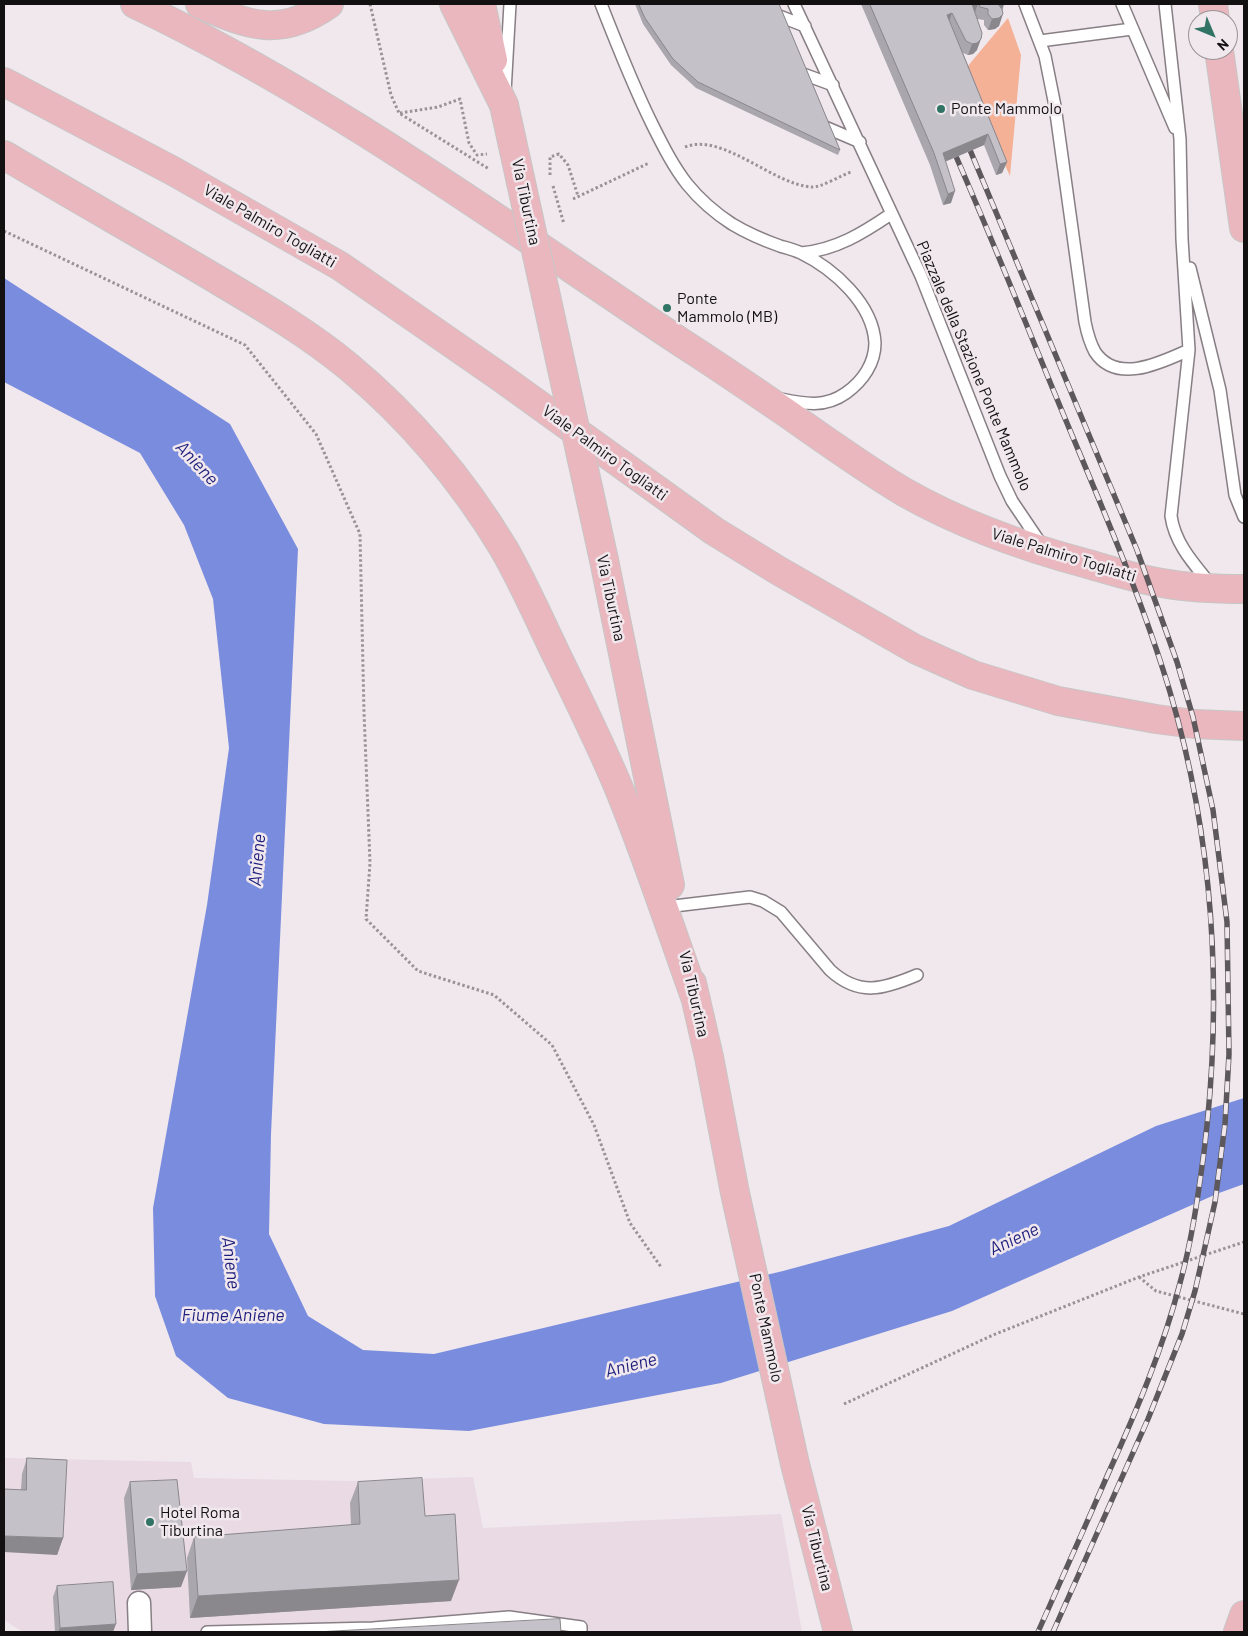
<!DOCTYPE html>
<html>
<head>
<meta charset="utf-8">
<style>
	body { margin:0 }
	#map { position:relative; width:1248px; height:1636px; overflow:hidden; background:#f0e8ed; font-family:Barlow,sans-serif }
	canvas { display:block }
	.frame { position:absolute; inset:0; border:5px solid #131012; pointer-events:none }
	.north { position:absolute; left:1188px; top:10px; width:50px; height:50px; box-sizing:border-box; background:#f0e8ed; border:1px solid #989295; border-radius:50%; rotate:135deg; font-size:14px; font-weight:700; line-height:20px; text-align:center; color:#131012 }
	.north::after { content:''; display:block; margin:auto; width:18px; height:22px; background:#317364; clip-path:polygon(50% 0,100% 100%,50% 72%,0 100%) }
</style>
</head>
<body>
<div id="map">
<canvas width="1248" height="1636"></canvas>
<div class="frame"></div>
<div class="north">N</div>
</div>
<script>
const ctx = document.querySelector('canvas').getContext('2d');
ctx.lineJoin = 'round';
function fill(path, color) { ctx.fillStyle = color; ctx.fill(path, 'evenodd'); }
function trace(path, color, width, dash) { ctx.strokeStyle = color; ctx.lineWidth = width; ctx.lineCap = dash ? 'butt' : 'round'; ctx.setLineDash(dash || []); ctx.stroke(path); }
function label(font, color, halo, rows, align = 'center') {
  ctx.font = font + ' Barlow,sans-serif'; ctx.lineWidth = 5; ctx.setLineDash([]); ctx.textBaseline = 'middle'; ctx.strokeStyle = halo; ctx.fillStyle = color; for (const [text, x, y, turn = 0] of rows) {
    ctx.save(); ctx.translate(x, y); ctx.rotate((+turn || 0) * Math.PI / 180); ctx.textAlign = isNaN(turn) ? turn : align; if (halo) ctx.strokeText(text, 0, 0); ctx.fillText(text, 0, 0); ctx.restore();
  }
}
const built = new Path2D(`
	M4,1458L191,1462L194,1478L352,1481L473,1477L483,1528L781,1514L802,1632H23L4,1620Z`);
const green = new Path2D(`
	M1008,18L1021,55L1010,176L962,73Z`);
const water = new Path2D(`
	M4,278L230,424L298,549L271,1134L269,1234L308,1316L363,1350L434,1354L783,1271L949,1226L1156,1126L1244,1098V1184L1219,1193L952,1311L721,1383L469,1431L324,1424L228,1398L176,1356L155,1296L153,1208L207,905L229,748L213,599L184,525L140,453L4,382Z`);
const path = new Path2D(`
	M370,4L391,95L399,113L489,169
	M400,113L438,107L460,99L469,143L477,155L487,154
	M685,147C723,132 773,185 812,187C820,188 842,175 851,172
	M550,175V157L559,154L568,165L578,196
	M553,186L564,224
	M573,199L649,163
	M4,231L245,345L316,434L360,534L364,712L370,863L366,919L418,971L494,995L552,1045L594,1125L630,1223L661,1267
	M1139,1277L1156,1291L1244,1314
	M844,1404L993,1335L1139,1277L1244,1242`);
const lane = new Path2D(`
	M601,4C617,45 633,86 653,126C663,146 673,166 687,184C700,200 715,213 732,224C747,233 763,240 780,246C787,248 795,250 801,253C834,269 873,304 875,343C875,363 863,381 846,393C825,408 805,404 781,399
	M748,4L805,26
	M794,4L921,276L1000,476L1012,501L1041,544
	M1025,4L1045,56L1055,106L1085,322C1087,332 1090,343 1095,352C1117,385 1162,362 1189,350
	M1122,4L1175,128
	M1165,4L1180,139L1182,239L1189,350L1171,516C1175,544 1194,564 1211,585
	M1040,41L1132,29
	M795,71L833,85
	M505,92L510,4
	M818,124L860,142
	M801,253C836,250 863,233 891,214
	M1190,268L1220,390L1235,495L1244,517
	M674,906L750,897L763,901L781,912L830,970C859,997 884,989 917,975
	M207,1632L373,1628L509,1617L581,1627V1632`);
const street = new Path2D(`
	M139,1603L140,1632`);
const primary = new Path2D(`
	M135,4C330,97 503,224 682,343C718,366 753,390 788,414C826,441 864,468 904,492C962,525 1024,547 1088,564C1112,571 1137,579 1162,583C1189,588 1217,589 1244,589
	M200,4C249,26 281,38 329,4
	M454,4L504,105
	M481,4L493,60
	M1213,4L1215,20
	M1219,50L1244,228
	M4,82L173,171L340,266L503,379L714,531L779,571L915,649L973,675L1058,701L1156,719L1194,724L1244,726
	M4,155C76,198 149,239 221,282C265,308 309,334 349,367C410,418 463,481 504,549C524,584 540,621 557,656C579,701 601,745 620,791C648,860 671,930 696,1000
	M604,560L670,885
	M692,983L709,1057L735,1193L795,1464L838,1632
	M1238,1632L1244,1615`);
const rail = new Path2D(`
	M965,138L1137,550L1177,662L1193,717L1213,810L1227,922L1229,1054L1225,1124L1215,1202L1195,1291L1182,1334L1148,1419L1053,1632
	M951,145C988,229 1022,314 1057,399C1097,496 1140,592 1170,692C1214,841 1223,998 1204,1152C1198,1196 1192,1240 1180,1283C1163,1349 1136,1412 1108,1474C1085,1527 1061,1580 1038,1632`);
const primaryBridge = new Path2D(`
	M504,105L604,560`);
const wall = new Path2D(`
	M635,4H779L840,150L838,155L696,88L671,65L643,24Z
	M861,4H1004L999,26L995,29L988,30L984,25V20L977,19V50L973,54L968,55L963,53L1007,162L1002,173L996,175L984,145L945,162L951,203L943,205L930,165Z
	M27,1458L63,1538L57,1555L21,1490L22,1474Z
	M130,1482L181,1587L131,1590L124,1498Z
	M358,1482L425,1516L451,1601L190,1618L187,1558L194,1537L351,1525L350,1503Z
	M57,1586L113,1632H55L53,1597Z`);
const shadedWall = new Path2D(`
	M972,4H978L975,12L968,15Z
	M998,4H1004L1001,12Z
	M952,13L948,24L947,15Z
	M1003,14L999,26L995,29L988,30L992,19Z
	M981,39L977,50L973,54L968,55L972,44Z
	M988,134L984,145L939,164L943,153Z
	M1007,162L1002,173L996,175L1000,164Z
	M955,191L951,203L943,205L948,194Z
	M4,1536L63,1538L57,1555L4,1552Z
	M187,1571L181,1587L131,1590L137,1574Z
	M459,1580L451,1601L190,1618L198,1596Z
	M116,1624L113,1632H58L60,1628Z`);
const building = new Path2D(`
	M639,4H779L840,150L698,82L673,59L645,18Z
	M870,4H972L982,33L981,39L977,43L972,44L966,41L952,13L947,15L1007,162L1000,164L988,134L943,153L955,191L948,194L934,153Z
	M980,4H999H998L1002,9L1003,14L999,18L992,19L988,14V9L980,7Z
	M27,1458L67,1460L63,1538L4,1536V1489L26,1490Z
	M422,1478L425,1516L455,1514L459,1580L198,1596L194,1537L360,1524L358,1482Z
	M177,1480L187,1571L137,1574L130,1482Z
	M113,1582L116,1624L60,1628L57,1586Z
	M560,1619L561,1632H317Z`);
const markers = [
	[941,109,5,"#317364"],
	[667,308,5,"#317364"],
	[150,1522,5,"#317364"]
];
const poiNames = [
	["Ponte Mammolo",951,109],
	["Ponte",677,299],
	["Mammolo (MB)",677,317],
	["Hotel Roma",160,1513],
	["Tiburtina",160,1531]
];
const streetNames = [
	["Via Tiburtina",526,202,78],
	["Viale Palmiro Togliatti",270,226,30],
	["Piazzale della Stazione Ponte Mammolo",974,366,67],
	["Viale Palmiro Togliatti",605,453,36],
	["Viale Palmiro Togliatti",1064,555,17],
	["Via Tiburtina",611,598,78],
	["Via Tiburtina",694,994,77],
	["Ponte Mammolo",766,1328,78],
	["Via Tiburtina",817,1548,76]
];
const waterNames = [
	["Aniene",197,463,47],
	["Aniene",257,860,-85],
	["Aniene",1014,1239,-25],
	["Aniene",231,1263,83],
	["Fiume Aniene",233,1315],
	["Aniene",631,1365,-14]
];
fill(built, '#e9dae4');
fill(green, '#f4b196');
fill(water, '#7a8cdd');
trace(lane, '#877f84', 14);
trace(street, '#877f84', 25);
trace(primary, '#c6c6c6', 30);
trace(path, '#999396', 3, [2.5, 2.5]);
trace(lane, '#fff', 11);
trace(street, '#fff', 22);
trace(primary, '#ebb7bf', 28);
trace(rail, '#5d585b', 5.5);
trace(rail, '#f0e8ed', 4, [11]);
trace(primaryBridge, '#c6c6c6', 30, []);
trace(primaryBridge, '#ebb7bf', 28);
fill(wall, '#a9a6ad');
fill(shadedWall, '#8a878d');
fill(building, '#c5c1c9');
trace(building, '#8a878d', 1);
for (const [x, y, r, color] of markers) { const dot = new Path2D(); dot.arc(x, y, r, 0, 2 * Math.PI); ctx.fillStyle = color; ctx.fill(dot); trace(dot, '#f0e8ed', 2); }
label('16px', '#131012', '#f0e8ed', poiNames, 'left');
label('16px', '#131012', '#f0e8ed', streetNames);
label('italic 18px', '#1e1f7d', '#f0e8ed', waterNames);
</script>
</body>
</html>
